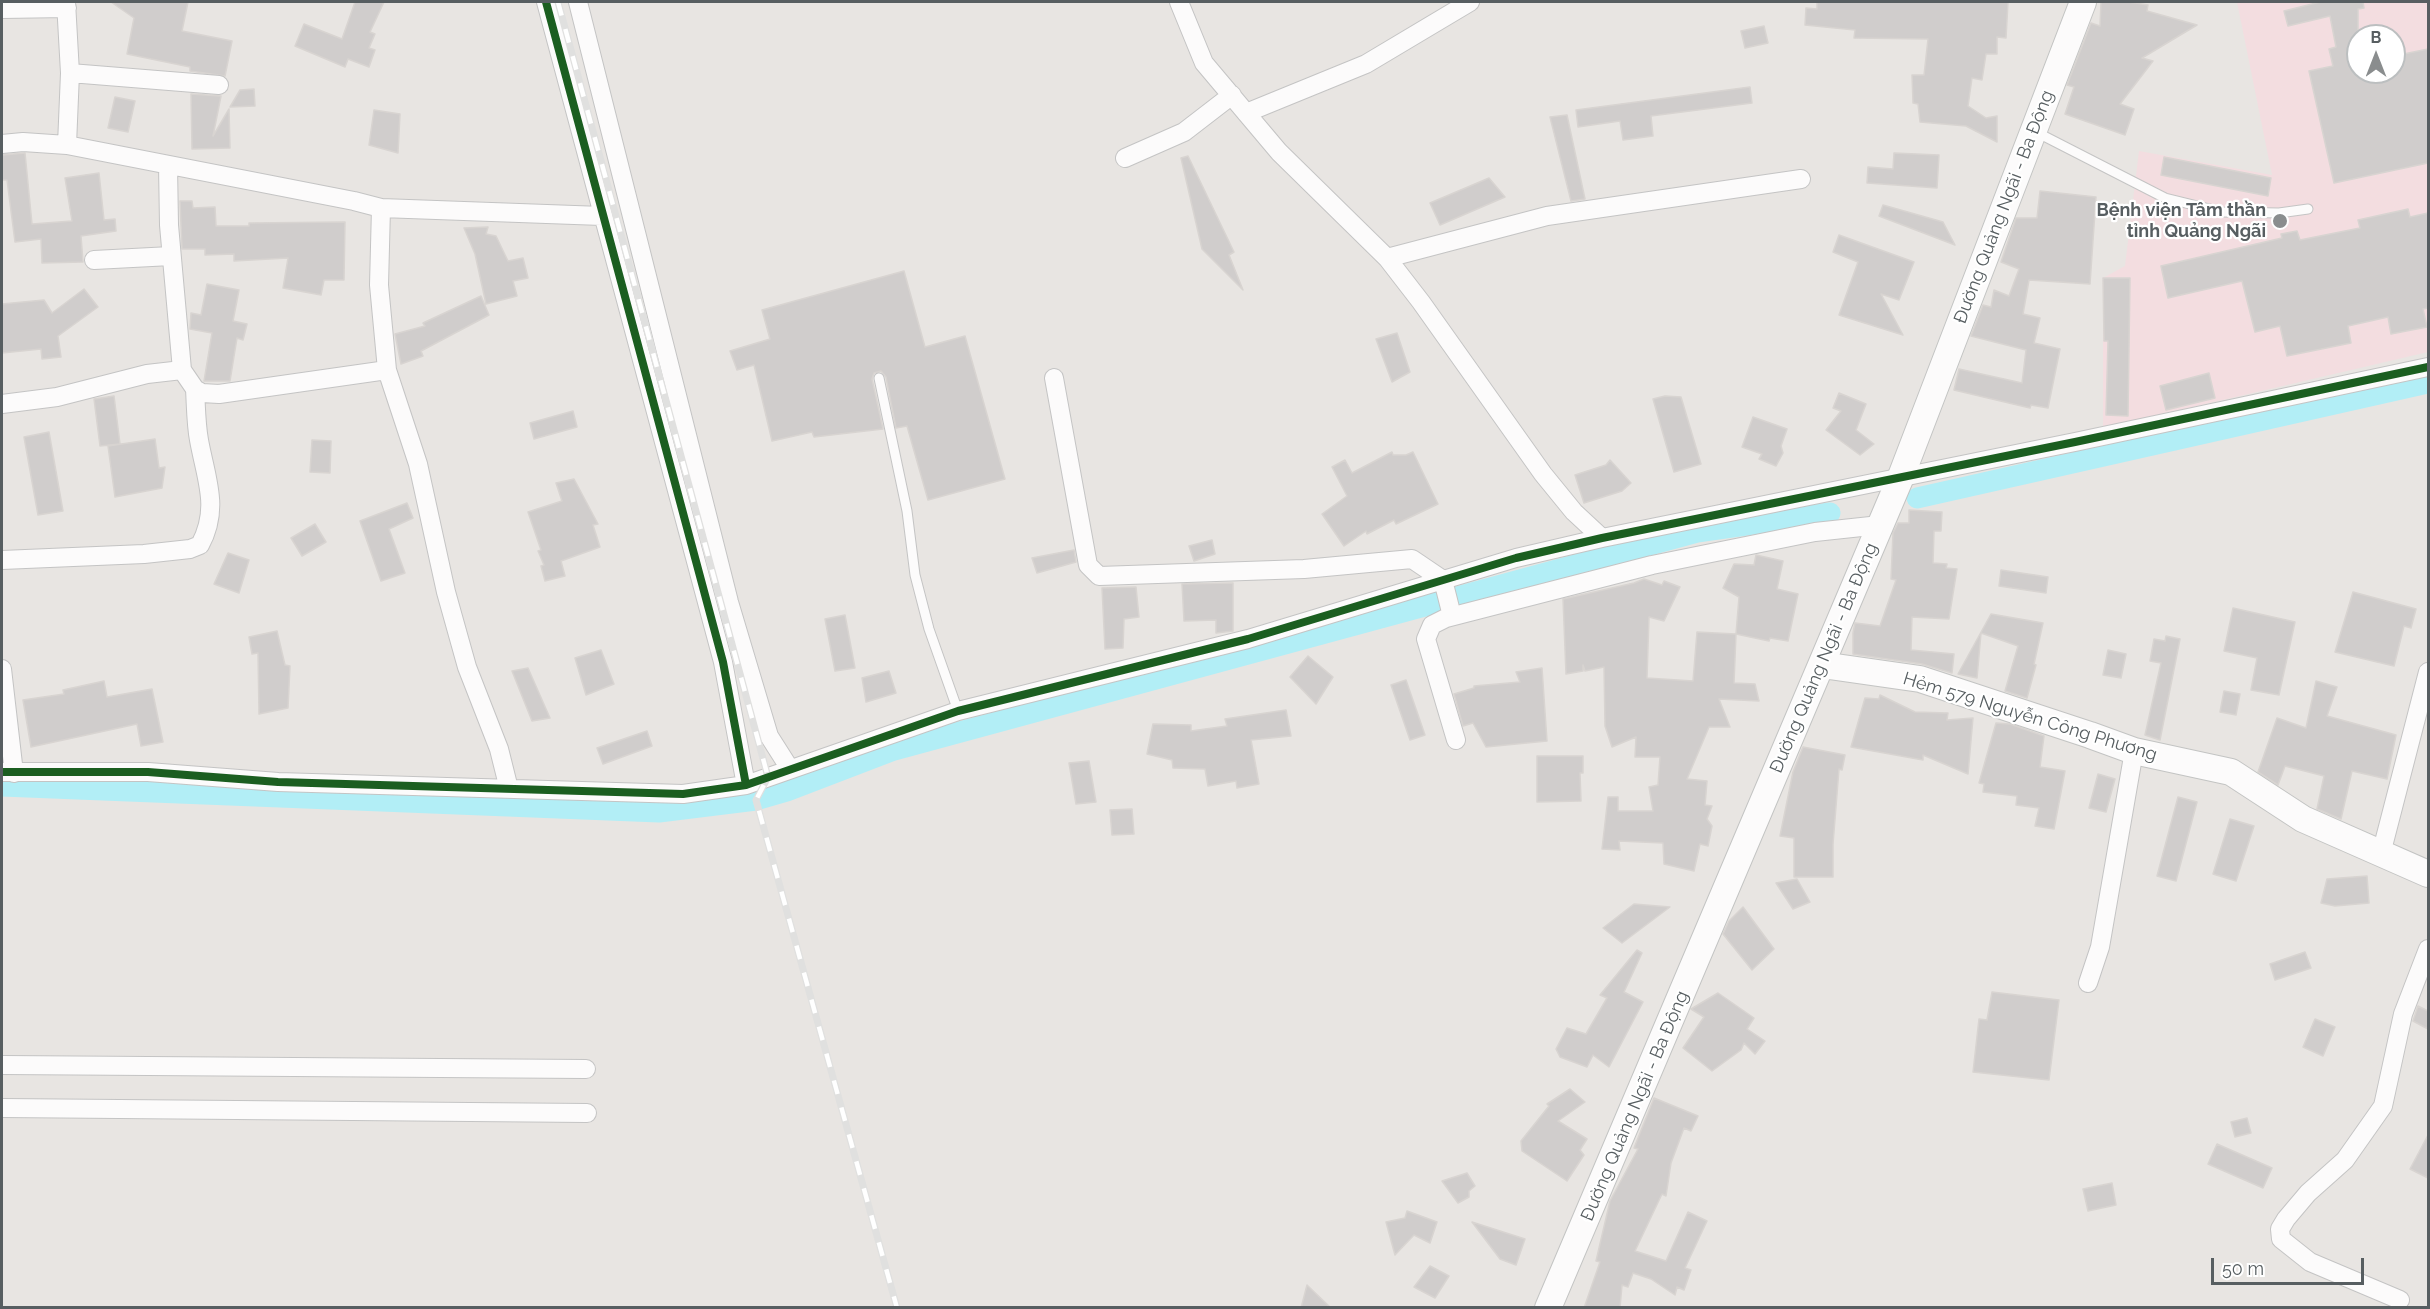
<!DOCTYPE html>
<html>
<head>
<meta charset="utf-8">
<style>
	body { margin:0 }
	#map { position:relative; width:2430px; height:1309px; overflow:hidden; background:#e8e5e2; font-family:Raleway,sans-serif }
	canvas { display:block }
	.frame { position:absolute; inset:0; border:3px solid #575e61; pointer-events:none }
	.north { position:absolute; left:2346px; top:24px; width:60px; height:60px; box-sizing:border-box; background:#fff; border:2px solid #bcbfc0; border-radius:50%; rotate:0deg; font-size:16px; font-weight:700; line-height:24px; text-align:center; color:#575e61 }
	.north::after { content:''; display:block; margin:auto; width:21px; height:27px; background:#8a8d8e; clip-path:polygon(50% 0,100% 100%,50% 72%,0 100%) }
	.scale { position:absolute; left:2211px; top:1258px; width:153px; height:27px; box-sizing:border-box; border:3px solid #575e61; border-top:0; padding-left:8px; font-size:18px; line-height:21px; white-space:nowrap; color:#575e61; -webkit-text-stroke:4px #fff; paint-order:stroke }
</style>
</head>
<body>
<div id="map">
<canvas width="2430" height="1309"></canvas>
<div class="frame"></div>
<div class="north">B</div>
<div class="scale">50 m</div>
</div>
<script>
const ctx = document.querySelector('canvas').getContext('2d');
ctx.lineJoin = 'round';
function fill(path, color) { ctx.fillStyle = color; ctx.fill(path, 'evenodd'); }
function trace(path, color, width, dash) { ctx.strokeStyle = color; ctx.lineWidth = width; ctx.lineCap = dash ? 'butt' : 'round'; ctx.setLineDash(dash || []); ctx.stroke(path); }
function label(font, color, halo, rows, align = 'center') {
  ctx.font = font + ' Raleway,sans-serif'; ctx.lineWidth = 4.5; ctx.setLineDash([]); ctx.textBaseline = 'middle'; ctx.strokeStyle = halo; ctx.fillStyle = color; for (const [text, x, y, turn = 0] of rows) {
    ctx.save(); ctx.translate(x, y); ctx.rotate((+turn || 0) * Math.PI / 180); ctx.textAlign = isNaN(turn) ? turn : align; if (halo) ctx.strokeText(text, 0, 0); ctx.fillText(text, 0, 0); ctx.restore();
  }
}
const medical = new Path2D(`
	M2237,2H2428V352L2103,428V278L2125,266L2139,151L2272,175ZM2358,36H2394V72H2358Z`);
const canal = new Path2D(`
	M1917,498L2428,383
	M2,786L659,812L756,800L787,791L894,750L1697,532L1830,513`);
const building = new Path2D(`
	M111,2H188L182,31L232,41L225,76L190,71V67L127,54L134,18Z
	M355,2H384L370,32L375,34L369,48L375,50L369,67L348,59L345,67L295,46L304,24L342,39Z
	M1817,2H2008L2006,38L1997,37V54H1986L1982,80L1972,78L1968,106L1986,118L1997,116V142L1966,126L1920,122L1918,104L1913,103L1912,75H1924L1928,39L1854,38L1855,30L1805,25L1806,8L1817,9Z
	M2101,2H2129L2148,5L2147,11L2197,25L2142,58L2153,61L2120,104L2134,109L2125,135L2065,114L2074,87L2067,85L2091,23L2100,26Z
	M2320,2H2363L2364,8L2358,9V72H2394V56L2428,49V163L2334,183L2309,71L2333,66L2329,49L2336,47L2330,16L2288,26L2284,11Z
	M1764,26L1768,43L1745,48L1741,31Z
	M1750,87L1752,103L1651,116L1653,136L1623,140L1620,121L1578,127L1576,110Z
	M254,89L255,106L230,107L240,90Z
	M191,94L221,96L213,136L229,109L230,148L192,149Z
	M115,97L135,101L128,132L108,128Z
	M374,110L400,114L398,153L369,145Z
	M1567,115L1585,199L1571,201L1550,117Z
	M25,153L32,224L72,221L65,178L99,173L104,220L115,219L116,231L81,236L83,262L42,263L41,239L15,242L7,180H2V155Z
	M1894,153L1939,155L1937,188L1867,183L1868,167L1893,169Z
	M1188,156L1234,252L1229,255L1243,290L1202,249L1181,158Z
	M2164,157L2271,178L2268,196L2161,175Z
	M1489,178L1505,197L1440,225L1430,203Z
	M2040,191L2096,197L2090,284L2029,280L2023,314L2040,318L2034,343L2060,349L2048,408L2031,405L2030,408L1954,390L1959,369L2022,383L2026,350L1971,336L1983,305L1991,307L1994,290L2009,296L2019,269L2001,262L2016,218H2037Z
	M180,201H192L193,208L215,207L216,226H249V223L345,222L344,280H324L321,295L283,288L288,258L234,261V254L205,255V249H182Z
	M1883,205L1943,222L1955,245L1879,216Z
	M2408,209L2410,217L2428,213V308L2423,309L2427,327L2391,334L2388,317L2348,326L2351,343L2287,356L2280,326L2255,332L2242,281L2168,298L2161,266L2282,238L2281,234L2297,231L2300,240L2360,228L2358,220Z
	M488,227L486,234L496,236L508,261L523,258L528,278L513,281L517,296L486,304L475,254L464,228Z
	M1839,235L1914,262L1899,300L1881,294L1903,335L1839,315L1858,262L1833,252Z
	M904,271L925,347L965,336L1005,479L928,500L907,426L896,428L886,377L881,371L874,373L872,379L883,429L814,437L812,432L772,441L754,365L737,370L730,351L770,339L762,310Z
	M2103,278H2130L2128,416L2106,415L2108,341H2104Z
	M207,284L239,290L233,321L247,324L243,340L237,338L230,381H204L212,333L190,329L191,313L201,315Z
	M84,289L98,307L58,336L61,357L42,359L41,349L2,353V304L44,300L52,313Z
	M481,296L489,315L421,351L423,356L401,364L395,334L425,326L423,323Z
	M1397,333L1410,372L1392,382L1376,339Z
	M2209,373L2215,398L2166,410L2160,386Z
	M1839,393L1866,404L1856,430L1874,444L1860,455L1826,430L1841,411L1833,408Z
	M114,396L120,444L100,446L94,399Z
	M1665,396L1681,397L1701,464L1674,472L1653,399Z
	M573,411L577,427L534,439L530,423Z
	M1753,417L1787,429L1781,446L1783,453L1776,466L1759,459L1762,454L1742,447Z
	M49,432L63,511L38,515L24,437Z
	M155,439L159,468L165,467L162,488L115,497L108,446Z
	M312,440L331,441L330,473L310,472Z
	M1392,452L1393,455H1406L1413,452L1438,504L1396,524L1394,520L1367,534L1366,531L1344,546L1322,514L1347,496L1332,467L1345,460L1352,473Z
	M1610,460L1631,483L1622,491L1584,503L1575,475L1606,465Z
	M574,479L598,524L593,525L600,547L561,561L565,576L545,581L541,566L544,565L538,551L541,550L528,512L562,501L556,483Z
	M407,503L413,518L389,529L405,573L381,581L360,521Z
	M1909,510L1942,512L1941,531H1934L1933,563L1947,564L1946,568L1957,569L1949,619L1912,617L1911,650L1954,654L1952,673L1922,664L1853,654V633L1855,623L1880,626L1896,580L1891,579L1893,533L1898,523H1909Z
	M315,524L326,542L302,556L291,538Z
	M1212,540L1215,554L1194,561L1189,546Z
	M1074,550L1076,562L1037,573L1032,558Z
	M228,553L249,560L239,593L214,584Z
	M1756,555L1783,561L1777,589L1798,594L1788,641L1770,638L1769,641L1736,634L1739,597L1723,588L1734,564L1754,565Z
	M2001,570L2048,577L2046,593L1999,586Z
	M1644,579L1662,585L1664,581L1680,587L1664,621L1649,617L1647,678L1693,681L1697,632L1736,634L1734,683L1755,684L1759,701L1719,699L1730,727H1709L1687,779L1707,781L1705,805L1712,806L1707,819L1712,826L1708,846L1700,844L1694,871L1664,864L1663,843L1619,841L1620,850L1602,849L1608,797H1618V811H1653L1649,787L1658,785L1660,757H1635L1636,737L1612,747L1605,726L1604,667L1585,671L1583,665V671L1566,674L1563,599L1634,583Z
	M1233,583V631L1216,633V620L1184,621L1182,584Z
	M1136,587L1139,617L1124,619L1123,648L1105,649L1102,588Z
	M2353,592L2416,609L2411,628L2404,626L2394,666L2335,652Z
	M2233,608L2295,622L2279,695L2251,690L2257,658L2224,651Z
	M1991,614L2043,623L2034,664L2036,665L2027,698L2005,691L2018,646L1981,633L1977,678L1958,674Z
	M845,615L855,668L835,671L825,619Z
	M277,631L285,665L290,666L288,708L259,714L258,653L252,654L249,637Z
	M2166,636L2180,639L2160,740L2145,735L2161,663L2150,661L2154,639L2165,641Z
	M601,650L614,684L586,695L575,658Z
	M2108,650L2126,654L2121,678L2103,675Z
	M1308,656L1333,677L1316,704L1290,677Z
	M528,668L550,718L532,721L512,671Z
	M1542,668L1547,741L1486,747L1473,723L1463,726L1454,694L1474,688V686L1520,682L1516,672Z
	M889,671L896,693L866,702L862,678Z
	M1406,680L1425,735L1410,740L1391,685Z
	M104,681L107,697L152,689L163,742L141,746L137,724L31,747L23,700L64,694L63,690Z
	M2316,681L2337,687L2327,716L2396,735L2387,779L2352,771L2341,819L2317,809L2324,776L2285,766L2278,785L2258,772L2277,718L2306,728Z
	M2224,691L2240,694L2236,715L2220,712Z
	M1880,695L1915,712L1948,713L1947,720L1973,718L1968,774L1923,755V760L1851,747L1865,698L1879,699Z
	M1286,710L1291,736L1251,740L1259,784L1237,788L1236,781L1208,786L1205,769L1173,768L1172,760L1147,754L1153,724L1191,725V731L1227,726L1225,719Z
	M1996,723L2010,724L2044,736L2040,767L2065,771L2054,829L2035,826L2039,808L2016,805L2017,796L1983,792L1984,784L1979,783Z
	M647,731L652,746L603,764L597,748Z
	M1803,747L1845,755L1842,770L1839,769L1833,844V877H1794V838L1780,836L1793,772Z
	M1537,756H1583V773H1580L1581,801L1537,802Z
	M1089,761L1096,802L1076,804L1069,763Z
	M2098,774L2115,779L2106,812L2089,808Z
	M2178,797L2197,802L2176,881L2157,876Z
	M1132,809L1134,834L1112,835L1110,810Z
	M2230,819L2254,826L2236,881L2213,874Z
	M2367,876L2369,903L2335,906L2321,903L2327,879Z
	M1797,879L1810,902L1793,909L1776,883Z
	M1634,904L1670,907L1622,943L1603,928Z
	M1743,907L1774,949L1752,970L1723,934L1729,921Z
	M1637,950L1642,953L1624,992L1643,1002L1609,1067L1593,1055L1587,1067L1560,1057L1556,1049L1567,1028L1586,1034L1607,998L1600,995Z
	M2305,952L2311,968L2275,980L2270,964Z
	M1992,992L2059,1000L2049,1080L1973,1072L1979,1019L1987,1020Z
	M1718,993L1754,1018L1747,1029L1765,1041L1755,1054L1744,1043L1741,1050L1712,1071L1683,1048L1704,1017L1691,1009Z
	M2418,1006L2428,1011V1029L2413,1021Z
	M2315,1019L2335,1027L2323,1056L2303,1047Z
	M1570,1089L1585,1102L1558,1121L1587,1139L1580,1150L1584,1155L1567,1181L1522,1151L1521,1141L1549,1106L1547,1104Z
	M1654,1098L1698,1116L1691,1131L1684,1128L1671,1163L1666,1196L1662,1194L1635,1251L1666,1261L1688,1212L1707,1221L1685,1268L1691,1270L1684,1290L1677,1287L1675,1295L1651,1279L1633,1273L1628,1287L1622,1285L1620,1308H1584L1600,1262L1596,1261L1610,1201L1638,1149L1634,1148Z
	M2247,1118L2251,1133L2235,1137L2231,1122Z
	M2428,1135V1178L2410,1169Z
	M2217,1144L2272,1168L2263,1188L2208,1164Z
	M1467,1173L1475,1186L1469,1191V1197L1458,1203L1442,1181Z
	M2112,1183L2116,1205L2088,1211L2083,1189Z
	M1407,1211L1437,1222L1430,1243L1414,1235L1395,1255L1386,1222L1405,1218Z
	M1472,1222L1525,1239L1516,1265L1500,1259Z
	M1430,1266L1449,1276L1435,1298L1414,1287Z
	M1307,1285L1331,1308H1301Z`);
const lane = new Path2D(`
	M2036,132L2165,198L2222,212L2279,213L2308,209
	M879,378L907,511L915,575L929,629L958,711`);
const street = new Path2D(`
	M66,2L70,73L67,145
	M546,2L723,662L746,785
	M578,2L729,602L769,736L790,769
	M1179,2L1204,63L1279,152L1387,258L1421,302L1543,474L1574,512L1602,538
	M2,9L67,8
	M70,73L219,85
	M1246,113L1366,64L1470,2
	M2,144L23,142L67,145L354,201L381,208L602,216
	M1125,158L1184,132L1232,95
	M168,165L169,225L182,370L195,389L202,393L219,394L387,370
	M381,208L379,285L387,370L418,464L446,592L467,667L499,749L509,789
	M1387,258L1547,216L1801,179
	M94,260L171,256
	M1054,378L1088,565L1099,576L1304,569L1412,559L1443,580L1452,616
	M2,404L57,397L147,374L182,370
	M2,560L144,554L190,549L200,545C220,508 206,479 199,440C196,424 196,406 195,389
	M2,669L14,773
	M1456,740L1426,639L1432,625L1446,618L1652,565L1815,532L1880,525
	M2,772H148L278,782L683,794L746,785L958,711L1248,639L1516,558L1602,538L2075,442L2428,367
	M2381,854L2428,672
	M2088,983L2100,947L2134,751
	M2,1065L586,1069
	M2,1108L587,1113
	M2400,1300L2310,1262L2281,1239L2280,1229L2286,1219L2308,1193L2345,1160L2383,1106L2403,1014L2428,949`);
const secondary = new Path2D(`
	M1822,665L1920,679L2090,735L2134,751L2231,772L2303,819L2428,874
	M1548,1308L1900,479L2083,2`);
const rail = new Path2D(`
	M558,2L768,777L756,800L897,1308`);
const cycleway = new Path2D(`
	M546,2L723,662L746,785
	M2,772H148L278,782L683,794L746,785L958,711L1248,639L1516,558L1602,538L2075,442L2428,367`);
const markers = [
	[2280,221,8,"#8a8d8e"]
];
const streetNames = [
	["Đường Quảng Ngãi - Ba Động",2004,207,-69],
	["Đường Quảng Ngãi - Ba Động",1824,658,-67],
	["Hẻm 579 Nguyễn Công Phương",2030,717,17],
	["Đường Quảng Ngãi - Ba Động",1635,1106,-67]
];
const poiNames = [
	["Bệnh viện Tâm thần",2266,211],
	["tỉnh Quảng Ngãi",2266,232]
];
fill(medical, '#f3dde0');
trace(canal, '#b2eef6', 21);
fill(building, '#d0cdcc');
trace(building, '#d8d4d1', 1.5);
trace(lane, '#c4c4c4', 11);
trace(street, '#c4c4c4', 20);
trace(secondary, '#c3c4c3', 28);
trace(lane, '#fcfbfb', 9);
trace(street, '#fcfbfb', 18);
trace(secondary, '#fcfbfb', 26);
trace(rail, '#e0e0df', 7);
trace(rail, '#fff', 4.5, [14]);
trace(cycleway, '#1b5e20', 8);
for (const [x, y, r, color] of markers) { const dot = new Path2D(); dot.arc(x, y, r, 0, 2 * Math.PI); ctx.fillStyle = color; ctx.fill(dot); trace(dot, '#fff', 2); }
label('18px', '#575e61', '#fff', streetNames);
label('bold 18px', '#575e61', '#fff', poiNames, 'right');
</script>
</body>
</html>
